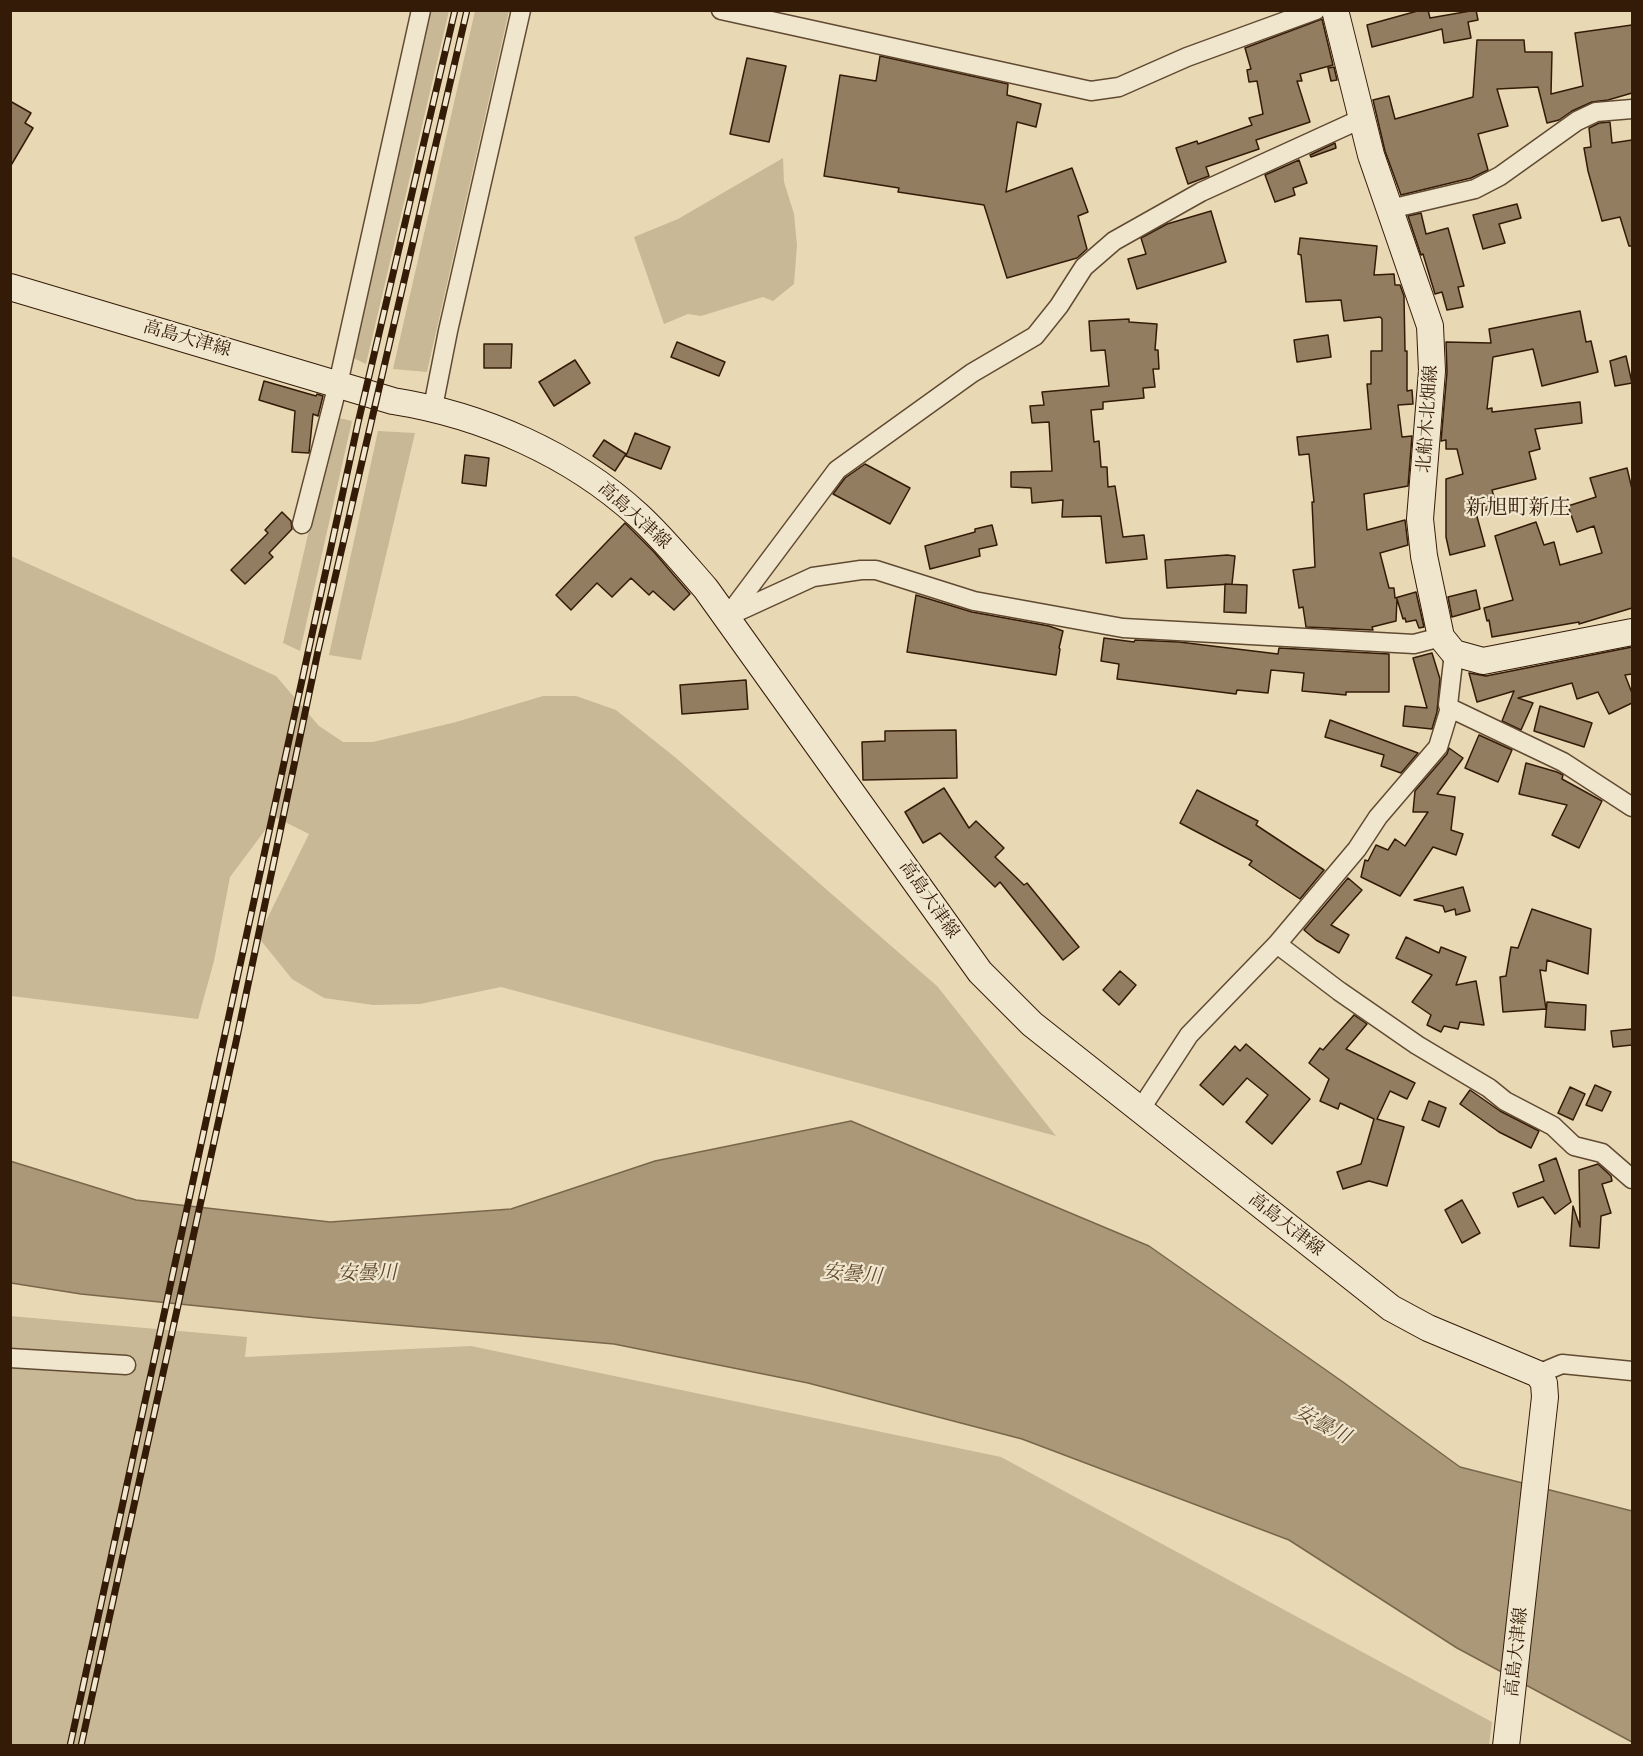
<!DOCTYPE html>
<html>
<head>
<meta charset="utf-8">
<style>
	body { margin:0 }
	#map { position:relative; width:1643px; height:1756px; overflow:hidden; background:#e8d8b3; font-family:"Old Standard TT",serif }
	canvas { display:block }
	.frame { position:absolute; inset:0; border:12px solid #341b07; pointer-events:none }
</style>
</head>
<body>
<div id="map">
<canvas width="1643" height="1756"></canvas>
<div class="frame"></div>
</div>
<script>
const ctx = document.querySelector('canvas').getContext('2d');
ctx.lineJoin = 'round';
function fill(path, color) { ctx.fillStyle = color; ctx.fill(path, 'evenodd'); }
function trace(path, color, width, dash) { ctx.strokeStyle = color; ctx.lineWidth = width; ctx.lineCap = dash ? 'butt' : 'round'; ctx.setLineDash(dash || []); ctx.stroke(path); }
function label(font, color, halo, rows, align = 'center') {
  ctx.font = font + ' "Old Standard TT","Noto Serif JP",serif'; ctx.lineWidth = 4.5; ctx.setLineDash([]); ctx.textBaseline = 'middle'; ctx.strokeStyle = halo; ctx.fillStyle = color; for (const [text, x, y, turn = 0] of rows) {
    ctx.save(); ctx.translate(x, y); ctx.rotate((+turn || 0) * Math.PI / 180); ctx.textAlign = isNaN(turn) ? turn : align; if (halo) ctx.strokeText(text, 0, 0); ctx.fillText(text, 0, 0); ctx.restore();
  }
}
const green = new Path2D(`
	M427,11H449L366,364L349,356Z
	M475,11H509L427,372L393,369Z
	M783,158L784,182L794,214L797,245L794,284L773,301L763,297L701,316L688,314L664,324L634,237L678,219Z
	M335,417L352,421L300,651L283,643Z
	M378,431L415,433L361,660L329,655Z
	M11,556L276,676L319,726L343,742H373L456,722L543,696H576L616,710L676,758L937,986L1056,1136L501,987L420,1004L373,1005L324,998L292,979L258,937L309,834L275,817L230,877L214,961L198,1019L11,996Z
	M10,1316L247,1337L245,1357L471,1346L1001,1457L1492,1722L1489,1745H11Z`);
const water = new Path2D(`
	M851,1121L1149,1246L1343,1382L1460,1467L1632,1511V1742L1457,1648L1289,1540L1022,1439L808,1383L614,1344L317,1318L81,1294L11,1283L10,1161L136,1200L330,1222L511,1209L655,1161Z`);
const building = new Path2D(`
	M1421,10H1428L1430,18L1476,10L1478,20L1468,22L1471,38L1444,43L1442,29L1372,47L1367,25Z
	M1322,19L1333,65L1300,74L1302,81H1297L1310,122L1256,140L1259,149L1206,167L1209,176L1188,184L1176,148L1197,141L1198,144L1252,125L1249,118L1263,114L1257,81L1249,82L1247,70L1251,69L1245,48Z
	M1632,25V93L1608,100L1592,102L1572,111L1559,120L1547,123L1538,87L1497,89L1508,126L1478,134L1488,170L1471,178L1401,195L1385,151L1373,100L1389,96L1395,119L1473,97L1477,40H1524L1525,52H1552L1551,94L1583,86L1575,33Z
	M880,56L1008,84L1007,95L1041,104L1036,127L1017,122L1006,192L1072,168L1088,212L1078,216L1087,249L1077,258L1007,278L984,205L898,192L899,188L824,176L840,75L876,81Z
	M747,58L786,66L769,142L730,134Z
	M1334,67L1337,80L1331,81L1328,68Z
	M10,101L31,113L25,123L33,128L10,167Z
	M1610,122L1612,143L1632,140V246H1629L1620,217L1602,221L1588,171L1584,148L1591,147L1589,128L1599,123Z
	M1335,143L1336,148L1311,157L1310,155Z
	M1299,160L1307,183L1293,188L1295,195L1275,202L1265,175Z
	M1517,204L1521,218L1499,224L1505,243L1483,249L1473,215Z
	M1211,211L1226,262L1137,289L1128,259L1146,254L1141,238L1167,224Z
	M1421,213L1426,234L1448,228L1464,286L1458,287L1463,307L1447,310L1442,292L1435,294L1423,254L1421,255L1408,216Z
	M1300,238L1377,246L1374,275L1394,274L1395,285H1400L1404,296L1405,351H1407V391L1412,390L1413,404L1398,405L1402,437L1412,436L1408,486L1364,494L1367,530L1405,520L1408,545L1380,553L1389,588H1394L1395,598L1416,592L1424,627L1419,628L1416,620L1406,622L1405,618L1403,619L1397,599L1396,621L1372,627L1373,630L1306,627L1303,607L1299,608L1293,570L1315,567L1312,502H1314L1309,454L1299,455L1297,437L1371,429L1367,384H1371V351H1382V319L1380,317L1344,321L1341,300L1306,302L1301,255L1298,254Z
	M1580,311L1586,342L1591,341L1598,372L1542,386L1533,349L1493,357L1487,409L1492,408V412L1580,402L1582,423L1535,429L1540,449L1529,452L1536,479L1492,490L1497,507L1476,513L1485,546L1450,555L1446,537V479L1463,474L1457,449H1446V440L1441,441L1447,372L1446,342L1491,343L1489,329Z
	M1129,319V322L1157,324L1155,350H1158L1159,369H1153L1155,387L1143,388L1144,398L1103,402V409L1091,410L1094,442L1099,441L1101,467H1107L1108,487L1115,486L1123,537L1144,535L1147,559L1106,563L1101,516L1062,517L1063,500L1032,503L1031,488L1011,487V472L1052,471L1049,422L1032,423L1030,406L1044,405L1042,392L1109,386L1105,350L1091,351L1089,321Z
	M1328,335L1331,357L1297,362L1294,340Z
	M677,342L725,362L719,376L671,357Z
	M484,344H512L511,368H484Z
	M1626,356L1632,383L1615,386L1610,361Z
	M575,360L590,383L554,406L539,382Z
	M264,381L316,396L317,394L323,396L318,416L313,414L309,453L292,452L295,411L259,400Z
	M635,433L670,447L661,469L626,456Z
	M604,440L626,454L615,471L593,456Z
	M465,455L489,458L486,486L462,483Z
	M865,464L910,488L890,524L833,494L845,478Z
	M1627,468L1632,489V608L1579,624V622L1492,637L1489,620L1487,621L1484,608L1513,600L1495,536L1536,522L1544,545L1554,542L1560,565L1602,553L1594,526L1577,532L1568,506L1596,497L1590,478Z
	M282,512L291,521L292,529L269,553L273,557L245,584L231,570L268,533L265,530Z
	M625,523L654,552L690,594L674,610L653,591L649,595L631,578L612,597L597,583L571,610L556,595Z
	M992,525L997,545L979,549L980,556L930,569L925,546L975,532V529Z
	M1227,555L1235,556L1232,584L1167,588L1165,560Z
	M1225,584L1247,585L1246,613L1224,612Z
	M1476,590L1480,609L1452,617L1448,597Z
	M916,595L972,612L1049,626L1063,631L1059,648L1060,649L1056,675L907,652Z
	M1104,638L1134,642L1135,640L1179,642L1278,654L1279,648L1389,654V692H1346V695L1302,691L1304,673L1271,670L1268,693L1237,690L1236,694L1117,679L1119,664L1101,661Z
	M1632,647V674L1625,675L1632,693V703L1609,714L1598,692L1577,699L1572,683L1518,698L1533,703L1521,730L1502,721L1514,691L1477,702L1469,673L1486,676Z
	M1432,653L1440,679L1437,712L1432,729L1403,726L1405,706L1427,708L1413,658Z
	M746,680L748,709L682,714L680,685Z
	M1540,706L1592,723L1584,747L1534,731Z
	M1330,720L1418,753L1401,773L1381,766L1384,755L1325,737Z
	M956,730L957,778L863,780L862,742L885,741V731Z
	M1479,735L1512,750L1498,782L1465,768Z
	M1449,748L1463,758L1437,794L1455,797L1451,830L1463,834L1456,855L1433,847L1400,896L1361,877L1365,860L1368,861L1376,845L1388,850L1395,839L1405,846L1428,812H1413L1415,791L1447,754Z
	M1526,763L1557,772L1563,775L1562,779L1602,801L1579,848L1552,835L1567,805L1519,794Z
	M944,788L969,828L976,821L1004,848L995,857L1024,885L1027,883L1079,947L1063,960L1000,882L995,887L940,833L923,843L905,812Z
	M1197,790L1258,821L1256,825L1324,870L1300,899L1249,865L1252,861L1180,823Z
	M1348,878L1362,890L1331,925L1349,935L1339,953L1316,940L1304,930Z
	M1463,887L1470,911L1456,915L1455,909L1445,912L1443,906L1414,900Z
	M1532,909L1591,929L1588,974L1547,960L1546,971L1540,970L1546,1009L1503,1012L1500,977L1506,976L1511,947L1518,948Z
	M1406,937L1439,953L1441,947L1466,957L1456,985L1476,981L1484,1025L1460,1022L1458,1029L1444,1026L1441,1032L1427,1025L1431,1015L1412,1002L1432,975L1396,958Z
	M1120,971L1136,985L1119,1005L1103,990Z
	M1547,1002L1586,1005L1585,1030L1545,1027Z
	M1354,1015L1367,1024L1346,1049L1415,1083L1407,1099L1390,1091L1377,1119L1404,1127L1387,1186L1369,1181L1343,1189L1337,1172L1361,1164L1374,1119L1340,1103L1338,1109L1320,1101L1329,1079L1309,1063L1320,1048L1323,1050Z
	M1632,1029V1045L1613,1047L1611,1031Z
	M1246,1044L1310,1099L1272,1144L1246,1122L1268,1095L1247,1078L1223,1105L1200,1085L1235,1046L1240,1051Z
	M1595,1085L1611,1092L1602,1111L1586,1105Z
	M1570,1087L1585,1094L1573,1120L1558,1113Z
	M1470,1090L1500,1111L1539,1131L1531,1148L1499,1132L1460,1104Z
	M1429,1101L1446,1108L1439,1127L1422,1120Z
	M1556,1158L1571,1202L1555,1214L1543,1197L1518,1207L1513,1193L1544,1181L1539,1165Z
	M1598,1164L1611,1176L1612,1181L1602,1184L1611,1213L1601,1216L1599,1248L1570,1246L1573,1206L1580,1227L1579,1170Z
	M1462,1200L1480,1233L1462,1243L1445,1210Z`);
const street = new Path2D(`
	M721,10L1091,91L1119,87L1187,57L1316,10
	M1390,209L1475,189L1500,176L1577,121L1596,112L1632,109
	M433,407L448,331L521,10
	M302,524L338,384L421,10
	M728,616L813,577L861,570H876L974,601L1123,628L1414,644L1441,637
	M727,617L837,470L972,373L1035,336L1059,306L1084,267L1114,241L1201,192L1361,119
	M1450,708L1563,762L1632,807
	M1277,944L1339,991L1417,1045L1489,1088L1505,1101L1553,1126L1574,1146L1602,1153L1632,1179
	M1140,1110L1189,1035L1277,944L1357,849L1378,817L1438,747L1450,708L1448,705L1454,653
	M10,1358L126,1365
	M1538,1374L1562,1364L1632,1371`);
const secondary = new Path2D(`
	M1335,10L1371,155L1430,326L1432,371L1420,519L1424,556L1441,637L1454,653L1483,661L1632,632
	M10,287L393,401C482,415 571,454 638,515C663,538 684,564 706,589L980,972L1032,1024L1391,1308L1428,1328L1538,1374L1544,1383L1545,1397L1506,1746`);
const rail = new Path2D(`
	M70,1746L358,423L455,10
	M81,1746L236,1042L318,651L467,10`);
const streetNames = [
	["高島大津線",187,339,16],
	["北船木北畑線",1428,419,-86],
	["高島大津線",634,516,42],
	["高島大津線",929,900,55],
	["高島大津線",1286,1225,38],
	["高島大津線",1517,1652,-84]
];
const waterNames = [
	["安曇川",367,1274,-1],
	["安曇川",852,1275,5],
	["安曇川",1322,1425,28]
];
const quarterNames = [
	["新旭町新庄",1518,508]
];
fill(green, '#c9b896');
fill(water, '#ab9879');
trace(water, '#7b664b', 1.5);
fill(building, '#927d60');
trace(building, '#341b07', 1.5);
trace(street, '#614a32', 21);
trace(secondary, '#341b07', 28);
trace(street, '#f0e6ce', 18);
trace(secondary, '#f0e6ce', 26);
trace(rail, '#341b07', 7);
trace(rail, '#f0e6ce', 4.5, [14]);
label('18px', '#341b07', '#f0e6ce', streetNames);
label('italic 20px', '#5e472f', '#f0e6ce', waterNames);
label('21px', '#341b07', '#f0e6ce', quarterNames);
</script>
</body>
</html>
